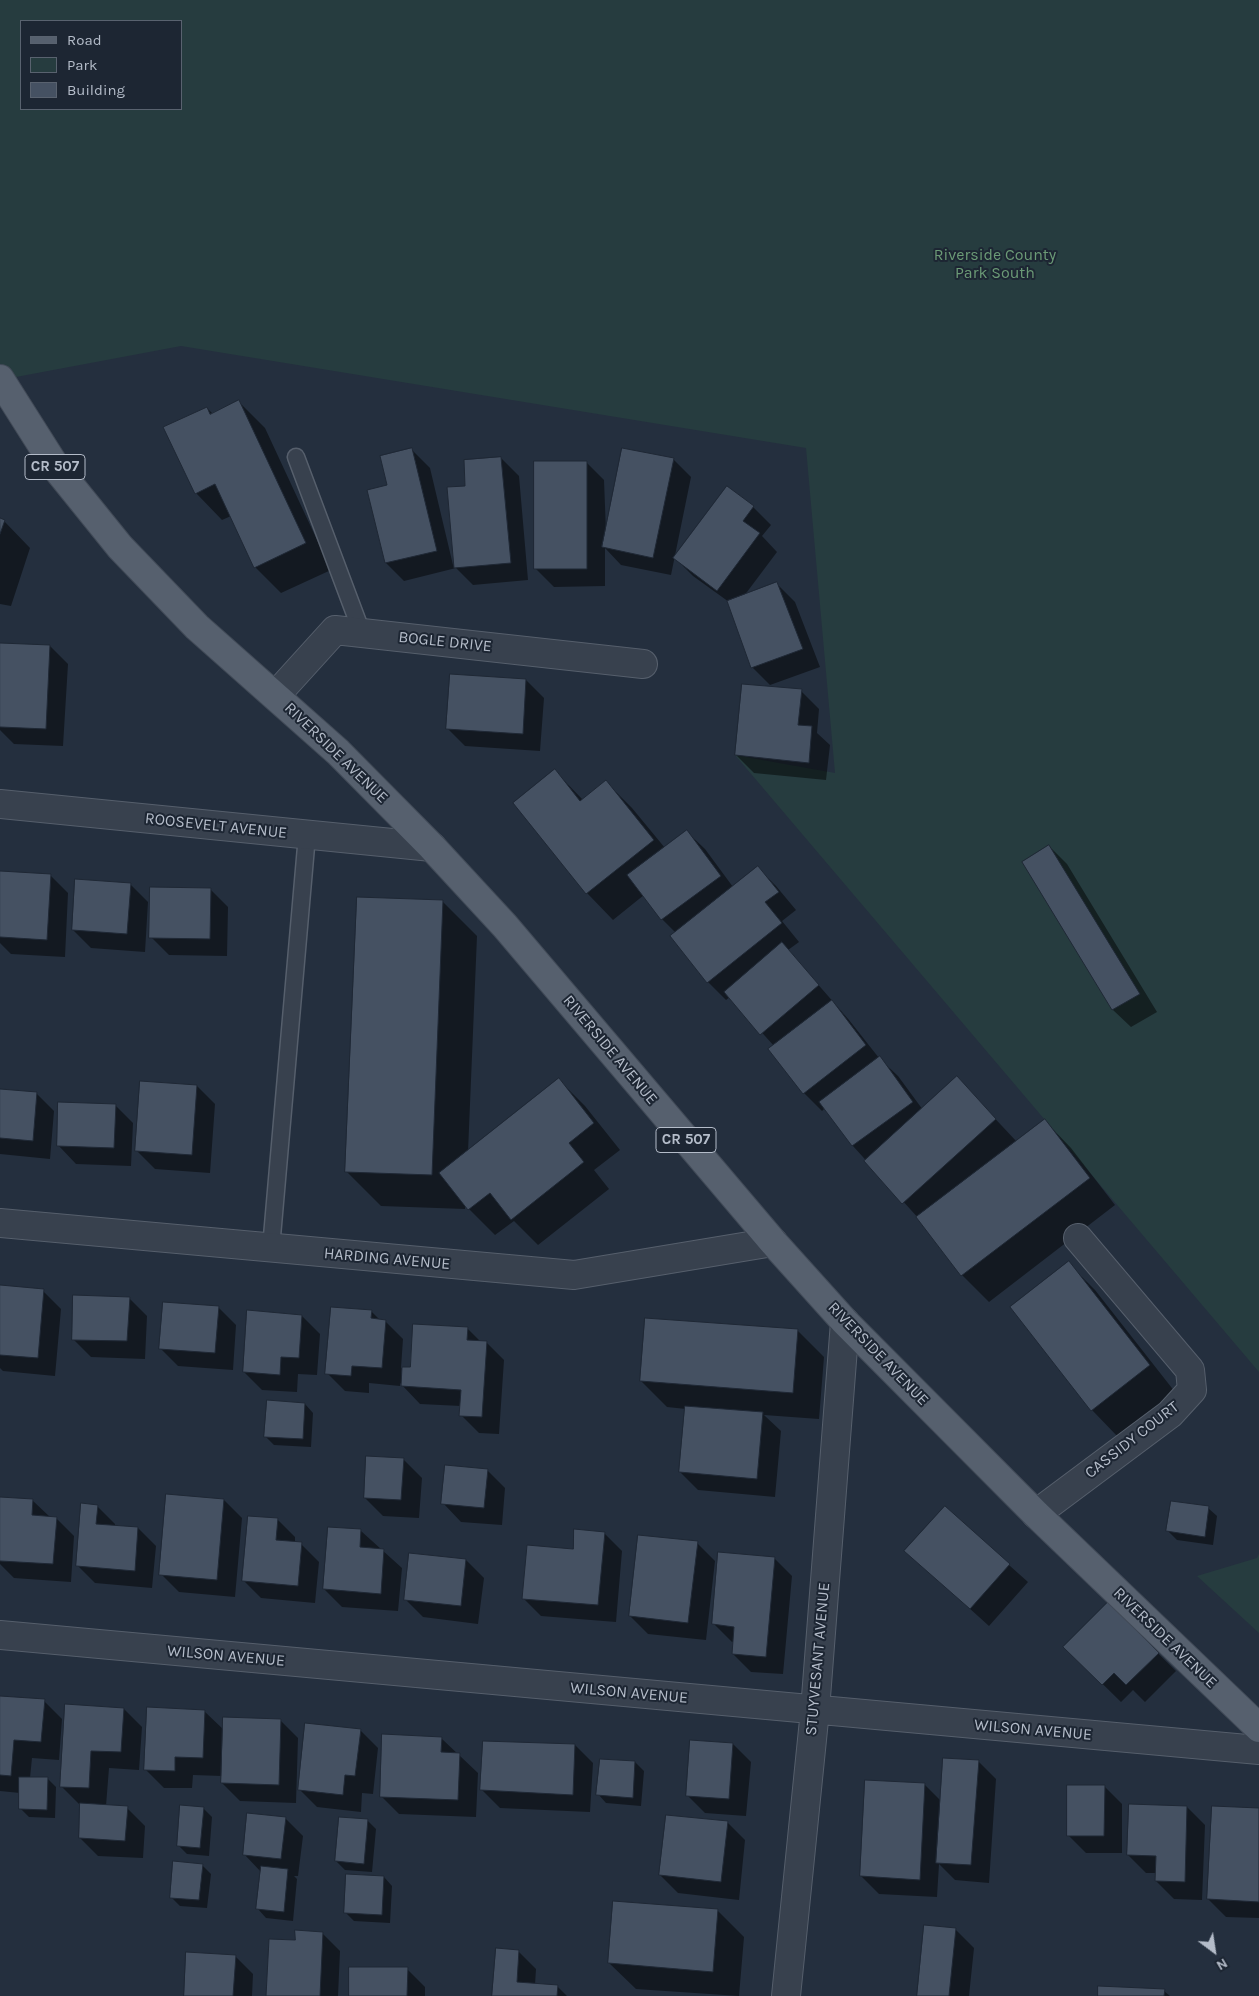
<!DOCTYPE html>
<html>
<head>
<meta charset="utf-8">
<style>
	body { margin:0 }
	#map { position:relative; width:1259px; height:1996px; overflow:hidden; background:#242f3e; font-family:Karla,sans-serif }
	canvas { display:block }
	.legend { position:absolute; left:20px; top:20px; width:162px; height:90px; box-sizing:border-box; background:#1d2633; border:1px solid #59626f; margin:0; padding:6px 9px; list-style:none; font-size:15px; color:#b4bcc9 }
	.legend li { display:flex; align-items:center; gap:10px; height:25px }
	.legend b { width:25px; border:1px solid #59626f }
	.north { position:absolute; left:1189px; top:1926px; width:50px; height:50px; -webkit-text-stroke:4px #1d2633; paint-order:stroke; rotate:149deg; font-size:14px; font-weight:700; line-height:20px; text-align:center; color:#b4bcc9 }
	.north::after { content:''; display:block; margin:auto; width:18px; height:22px; background:#b4bcc9; clip-path:polygon(50% 0,100% 100%,50% 72%,0 100%) }
</style>
</head>
<body>
<div id="map">
<canvas width="1259" height="1996"></canvas>
<ul class="legend">
<li><b style="height:6px;background:#56606e"></b>Road</li>
<li><b style="height:14px;background:#263c3f"></b>Park</li>
<li><b style="height:14px;background:#455162"></b>Building</li>
</ul>
<div class="north">N</div>
</div>
<script>
const ctx = document.querySelector('canvas').getContext('2d');
ctx.lineJoin = 'round';
function fill(path, color) { ctx.fillStyle = color; ctx.fill(path, 'evenodd'); }
function trace(path, color, width, dash) { ctx.strokeStyle = color; ctx.lineWidth = width; ctx.lineCap = dash ? 'butt' : 'round'; ctx.setLineDash(dash || []); ctx.stroke(path); }
function label(font, color, halo, rows, align = 'center') {
  ctx.font = font + ' Karla,sans-serif'; ctx.lineWidth = 4; ctx.setLineDash([]); ctx.textBaseline = 'middle'; ctx.strokeStyle = halo; ctx.fillStyle = color; for (const [text, x, y, turn = 0] of rows) {
    ctx.save(); ctx.translate(x, y); ctx.rotate((+turn || 0) * Math.PI / 180); ctx.textAlign = isNaN(turn) ? turn : align; if (halo) ctx.strokeText(text, 0, 0); ctx.fillText(text, 0, 0); ctx.restore();
  }
}
const green = new Path2D(`
	M0,0H1259V1372L735,755L835,773L806,448L181,346L0,380ZM21,21H181V109H21Z
	M1259,1554V1633L1197,1576L1257,1558Z`);
const shadow = new Path2D(`
	M239,402L265,428L331,570L281,593L255,567L231,516L222,520L196,493L207,408L213,414Z
	M412,450L430,468L453,565L501,458L519,476L528,580L473,585L456,568L404,581L386,563L388,486Z
	M673,459L691,477L671,575L621,565L605,548V586L554,587L536,569L586,462L604,480L606,532Z
	M753,507L771,525L762,536L777,552L744,596L777,584L795,602L820,667L770,685L752,667L729,602L693,576L675,558Z
	M0,520L4,521L30,548L11,606L0,604Z
	M50,646L68,664L63,746L14,744L0,730V657Z
	M526,680L544,698L540,751L465,746L447,728Z
	M801,691L819,709L817,733L830,745L826,780L754,773L736,755Z
	M555,771L583,800L606,782L632,808L665,848L687,832L705,849L733,887L758,868L776,886L796,910L782,921L799,942L788,950L849,1020L879,1058L898,1076L923,1110L957,1078L1017,1142L1045,1121L1071,1148L1115,1205L989,1302L962,1275L920,1220L853,1146L825,1108L822,1111L804,1093L774,1046L730,997L726,1000L708,982L676,933L662,919L644,895L613,920L587,893L514,804Z
	M1049,846L1067,864L1157,1012L1131,1027L1113,1010L1024,862Z
	M0,872L50,875L68,893L65,957L11,954L0,943Z
	M130,884L148,902L145,952L91,948L73,930Z
	M210,889L228,907L227,956L169,955L151,937Z
	M443,902L477,936L468,1152L559,1080L585,1106L620,1150L594,1170L609,1189L538,1245L514,1221L495,1235L465,1205V1209L381,1206L347,1172Z
	M197,1086L215,1104L210,1173L155,1169L137,1151Z
	M0,1090L36,1093L54,1111L50,1159L0,1154Z
	M115,1105L133,1123L131,1166L76,1164L58,1145Z
	M1068,1263L1095,1290L1175,1392L1118,1437L1092,1410Z
	M0,1287L43,1291L61,1309L55,1376L3,1371L0,1368Z
	M129,1298L147,1316L145,1359L91,1357L73,1339Z
	M218,1307L236,1325L233,1370L178,1366L160,1348Z
	M371,1311L381,1321H385L403,1339L401,1368L411,1369L467,1328L481,1342H486L504,1360L499,1434L479,1433L461,1415V1406L420,1404L400,1383V1386L369,1383V1393L345,1391L327,1373Z
	M302,1316L320,1334L317,1375L298,1374L297,1392L262,1390L244,1372Z
	M797,1330L824,1357L819,1419L764,1415L781,1431L775,1497L698,1490L680,1472L686,1409L667,1407L641,1381Z
	M305,1404L313,1413L311,1447L274,1445L265,1436Z
	M404,1460L422,1478L419,1518L383,1516L365,1498Z
	M487,1470L505,1488L502,1525L461,1522L443,1503Z
	M32,1500L50,1517L56,1518L74,1536L71,1582L14,1578L0,1564V1509Z
	M224,1500L242,1518L235,1597L179,1592L161,1574Z
	M97,1506L115,1524V1526L138,1528L156,1546L152,1588L95,1583L77,1565Z
	M945,1508L1028,1582L989,1626L906,1551Z
	M1208,1508L1217,1516L1213,1545L1177,1540L1168,1531Z
	M277,1519L295,1537V1543L301,1544L319,1562L315,1603L261,1598L243,1580Z
	M361,1531L402,1568L398,1611L342,1607L324,1589Z
	M604,1533L622,1551L616,1622L541,1616L523,1598L574,1550Z
	M697,1543L715,1561L706,1640L648,1634L630,1616Z
	M774,1558L792,1576L783,1674L751,1672L733,1654L734,1642H732L714,1624Z
	M466,1560L484,1578L478,1624L423,1617L405,1599Z
	M1108,1604L1176,1671L1145,1702L1133,1690L1121,1702L1065,1647Z
	M0,1698L44,1701L62,1719L59,1760L32,1758L30,1778H47L56,1787L55,1818L29,1817L20,1808V1793L0,1791Z
	M124,1709L142,1727L139,1770L109,1768L106,1806L127,1808L145,1826L143,1858L98,1856L80,1838L82,1804H79L61,1786Z
	M204,1711L224,1730L280,1720L298,1738L296,1803L240,1801L222,1783V1776L193,1775L192,1788H164L146,1770Z
	M360,1730L378,1748L373,1794L362,1793L361,1812L317,1807L299,1789Z
	M441,1738L478,1773L476,1817L399,1814L381,1796Z
	M733,1744L751,1762L746,1816L705,1813L687,1795Z
	M575,1745L593,1763L590,1812L500,1808L482,1790Z
	M978,1761L996,1779L989,1883L955,1880L939,1864L937,1897L879,1894L861,1876L924,1784L941,1801Z
	M635,1762L644,1771L641,1806L606,1803L598,1794Z
	M1104,1786L1122,1804V1853H1086L1068,1835Z
	M1187,1807L1205,1825L1202,1900L1174,1899L1156,1881V1873H1146L1128,1855Z
	M203,1808L212,1817L209,1856L187,1854L178,1845Z
	M1259,1809V1918L1226,1917L1208,1899Z
	M285,1818L303,1836L298,1876H294L297,1879L293,1921L266,1918L258,1909L261,1872L244,1854Z
	M367,1820L376,1829L372,1872L345,1870L336,1861Z
	M727,1822L745,1840L739,1900L678,1893L660,1875Z
	M202,1865L211,1874L207,1908L180,1906L171,1897Z
	M384,1877L392,1886L390,1923L354,1921L345,1912Z
	M718,1911L744,1937L739,1996L636,1989L609,1963Z
	M956,1930L974,1948L969,1996H918Z
	M322,1933L340,1951L338,1996H267L296,1941Z
	M518,1951L536,1969L535,1985L557,1986L567,1996H493Z
	M235,1956L253,1974L252,1996H185Z
	M407,1969L425,1987V1996H350Z
	M1164,1991L1170,1996H1099Z`);
const building = new Path2D(`
	M239,400L306,543L254,568L215,484L195,494L163,427L207,407L210,414Z
	M412,448L437,551L385,563L367,490L387,485L380,456Z
	M622,448L674,458L653,558L602,547Z
	M501,457L511,563L454,568L447,487L465,486L464,460Z
	M534,461H587V569H534Z
	M727,486L754,506L743,521L760,533L717,591L673,558Z
	M0,518L5,520L0,534Z
	M777,582L803,649L751,668L727,601Z
	M0,643L50,645L46,729L0,727Z
	M450,674L526,679L523,734L446,729Z
	M742,684L802,689L798,725L812,726L809,763L735,755Z
	M555,769L580,801L606,780L654,840L586,894L513,803Z
	M687,830L721,876L661,920L627,875Z
	M1049,845L1140,994L1112,1010L1022,862Z
	M758,866L779,892L765,902L782,923L707,983L670,936Z
	M0,871L51,874L47,940L0,937Z
	M75,879L131,883L127,934L72,930Z
	M150,887L211,888L210,939L149,938Z
	M357,897L443,900L432,1175L345,1172Z
	M782,942L819,985L760,1035L724,992Z
	M832,1000L866,1045L803,1094L768,1049Z
	M880,1056L913,1102L852,1146L819,1102Z
	M957,1076L996,1119L902,1204L864,1161Z
	M559,1078L594,1123L569,1143L584,1162L511,1220L490,1193L468,1210L439,1173Z
	M140,1081L197,1085L192,1155L135,1151Z
	M0,1089L37,1092L33,1141L0,1138Z
	M58,1102L116,1104L114,1148L57,1146Z
	M1045,1119L1090,1178L961,1276L916,1217Z
	M1069,1261L1150,1365L1091,1411L1010,1307Z
	M0,1285L44,1289L38,1358L0,1355Z
	M73,1295L130,1297L127,1341L72,1340Z
	M163,1302L219,1306L215,1353L159,1349Z
	M331,1307L372,1310L371,1318L386,1320L382,1368L352,1366L351,1376L325,1374Z
	M247,1310L302,1315L299,1358L281,1357L280,1375L243,1372Z
	M645,1318L798,1329L793,1393L640,1381Z
	M413,1324L468,1327L467,1340L487,1341L482,1417L459,1416L461,1390L401,1386L402,1367H410Z
	M267,1400L305,1403L303,1439L264,1437Z
	M685,1406L763,1412L757,1479L679,1472Z
	M366,1456L404,1458L401,1500L364,1498Z
	M445,1465L488,1469L484,1508L441,1504Z
	M166,1494L224,1499L217,1580L159,1575Z
	M0,1497L33,1499L32,1515L57,1517L53,1564L0,1561Z
	M1171,1501L1209,1506L1205,1537L1166,1531Z
	M81,1503L98,1505L96,1524L138,1527L135,1571L76,1566Z
	M945,1506L1010,1564L970,1609L904,1551Z
	M248,1516L278,1518L276,1540L302,1542L298,1586L242,1581Z
	M328,1527L361,1529L360,1547L384,1549L381,1594L323,1589Z
	M574,1529L605,1532L598,1605L522,1599L527,1545L573,1549Z
	M638,1535L698,1541L688,1623L629,1616Z
	M718,1552L775,1557L766,1657L732,1654L734,1627L712,1624Z
	M409,1553L466,1559L461,1606L404,1600Z
	M1108,1602L1159,1653L1126,1685L1114,1673L1102,1685L1063,1647Z
	M0,1696L45,1699L41,1742L14,1740L11,1776L0,1775Z
	M65,1704L124,1708L121,1752L91,1751L89,1788L60,1787Z
	M147,1707L205,1710L203,1758L175,1757V1771L144,1770Z
	M223,1717L281,1719L279,1785L221,1783Z
	M305,1723L361,1729L355,1776L345,1775L343,1795L298,1790Z
	M382,1734L442,1737L441,1752L460,1753L458,1800L380,1797Z
	M690,1740L733,1743L729,1799L686,1796Z
	M483,1741L575,1744L573,1795L480,1790Z
	M943,1758L979,1760L971,1865L936,1863Z
	M600,1759L635,1761L633,1798L596,1795Z
	M19,1777H48L47,1810L19,1809Z
	M865,1780L925,1783L920,1880L860,1876Z
	M1067,1785H1105L1104,1836H1067Z
	M80,1803L128,1806L125,1841L79,1838Z
	M1129,1804L1187,1806L1185,1882L1155,1881L1156,1856L1127,1855Z
	M180,1805L204,1807L200,1848L177,1846Z
	M1212,1806L1259,1808V1902L1207,1899Z
	M247,1813L286,1817L281,1859L243,1855Z
	M666,1815L728,1821L721,1882L659,1875Z
	M339,1817L368,1819L364,1864L335,1861Z
	M173,1861L203,1864L199,1900L170,1898Z
	M261,1866L288,1869L284,1912L256,1909Z
	M346,1874L384,1876L382,1915L344,1913Z
	M613,1901L718,1909L713,1972L608,1963Z
	M924,1925L956,1928L949,1996H917Z
	M295,1930L323,1932L320,1996H266L269,1939L295,1940Z
	M496,1948L519,1950L517,1982L558,1985L557,1996H492Z
	M186,1952L236,1955L233,1996H184Z
	M349,1967H408L407,1996H349Z
	M1098,1986L1165,1989L1164,1996H1098Z`);
const lane = new Path2D(`
	M296,457L362,633
	M271,1248L307,835`);
const street = new Path2D(`
	M276,695L335,630L643,664
	M0,804L432,847
	M0,1223L574,1275L773,1242
	M1036,1514L1170,1414L1192,1390L1190,1370L1078,1238
	M0,1635L1259,1750
	M786,1996L815,1710L845,1322`);
const primary = new Path2D(`
	M0,379L57,469L120,547L197,627L338,752L432,847L505,926L773,1242L845,1322L1036,1514L1259,1728`);
const shields = [
	[55,467,60],
	[686,1140,60]
];
const shieldNames = [
	["CR 507",55,467],
	["CR 507",686,1140]
];
const parkNames = [
	["Riverside County",995,255],
	["Park South",995,273]
];
const streetNames = [
	["BOGLE DRIVE",445,642,6],
	["RIVERSIDE AVENUE",336,753,44],
	["ROOSEVELT AVENUE",216,826,6],
	["RIVERSIDE AVENUE",610,1050,50],
	["HARDING AVENUE",387,1259,5],
	["RIVERSIDE AVENUE",878,1354,46],
	["CASSIDY COURT",1132,1440,-38],
	["RIVERSIDE AVENUE",1165,1638,44],
	["WILSON AVENUE",226,1656,5],
	["STUYVESANT AVENUE",818,1659,-85],
	["WILSON AVENUE",629,1693,5],
	["WILSON AVENUE",1033,1730,5]
];
fill(green, '#263c3f');
fill(shadow, '#0007');
fill(building, '#455162');
trace(building, '#1f2835', 1);
trace(lane, '#565f6c', 19);
trace(street, '#565f6c', 30);
trace(primary, '#414a57', 30);
trace(lane, '#38414e', 16);
trace(street, '#38414e', 28);
trace(primary, '#56606e', 28);
for (const [x, y, w] of shields) { const box = new Path2D(); box.roundRect(x - w / 2, y - 12.5, w, 25, 4); ctx.fillStyle = '#1d2633'; ctx.fill(box); trace(box, '#b4bcc9', 1); }
label('bold 15px', '#b4bcc9', null, shieldNames);
label('16px', '#6b9a76', '#1d2633', parkNames);
label('16px', '#b4bcc9', '#1d2633', streetNames);
</script>
</body>
</html>
